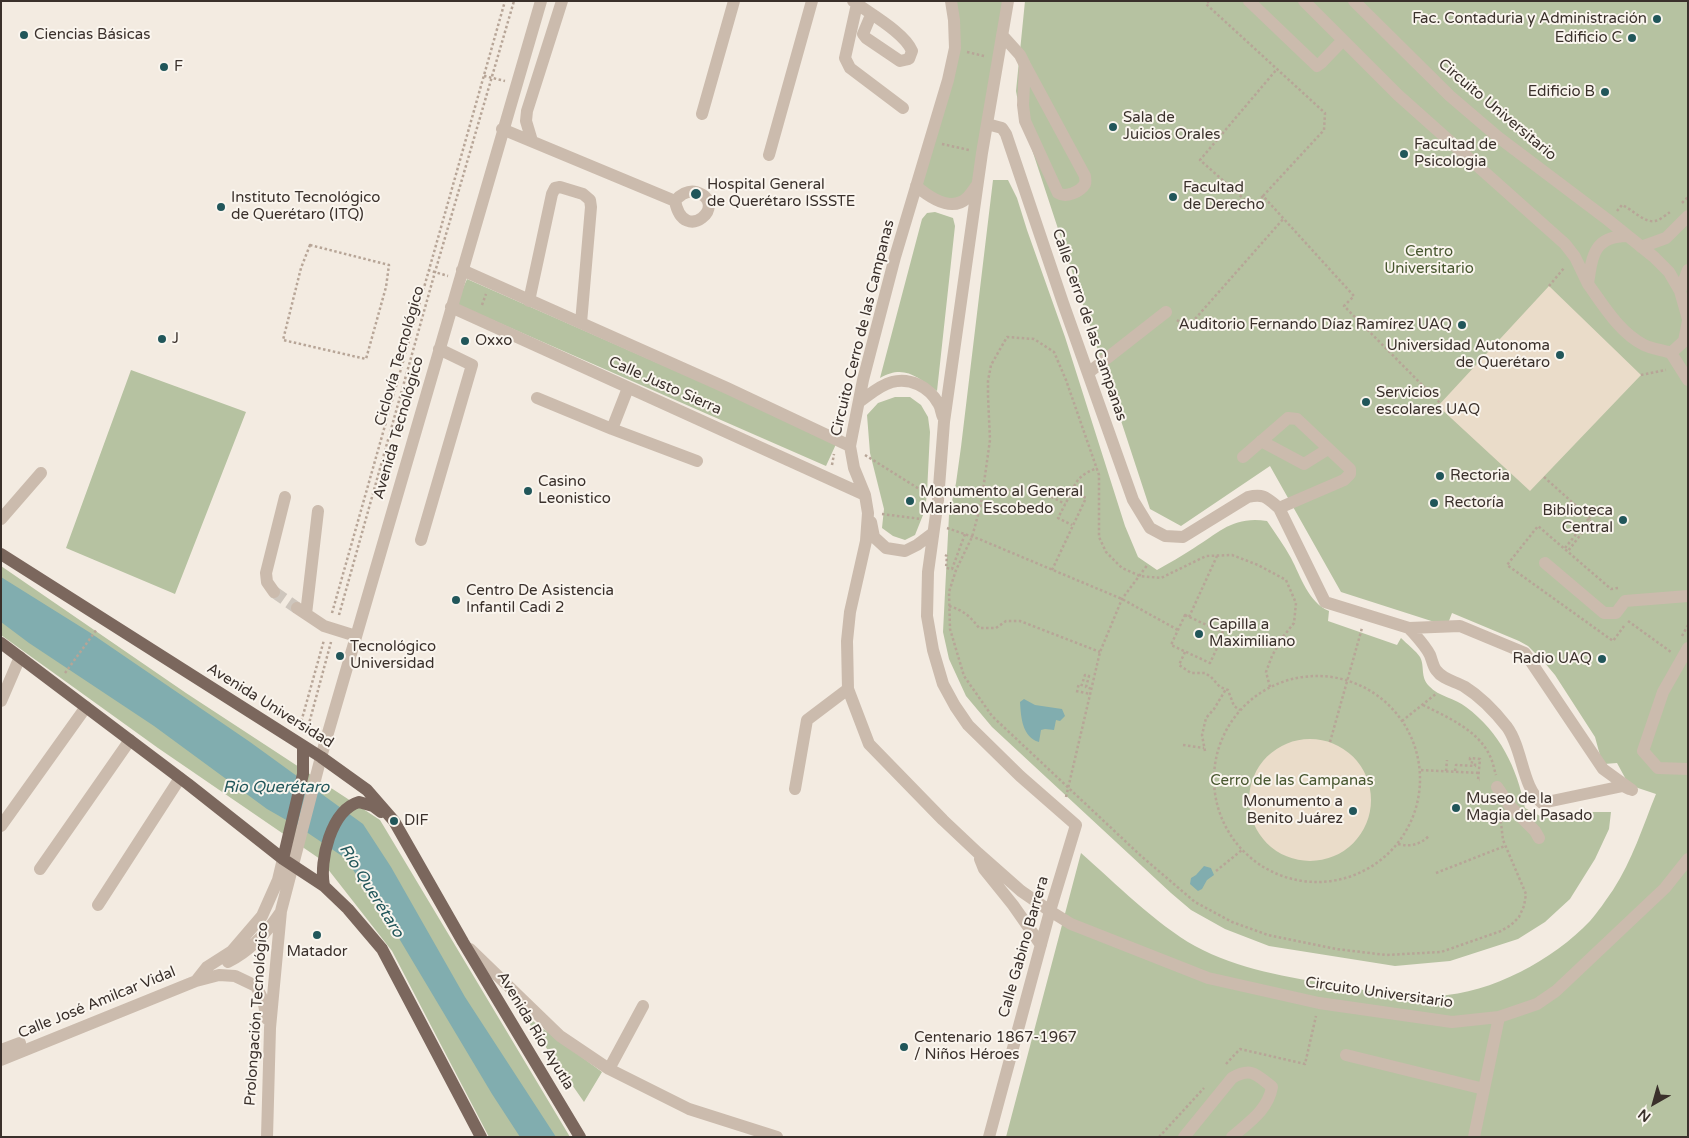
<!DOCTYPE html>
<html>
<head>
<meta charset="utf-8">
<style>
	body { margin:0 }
	#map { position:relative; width:1689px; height:1138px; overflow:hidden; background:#f3ebe1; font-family:"Varela Round",sans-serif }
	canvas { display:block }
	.frame { position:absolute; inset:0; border:2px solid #3a302b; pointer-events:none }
	.north { position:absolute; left:1629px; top:1078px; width:50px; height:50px; -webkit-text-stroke:4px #faf5ee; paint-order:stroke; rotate:218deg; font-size:14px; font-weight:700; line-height:20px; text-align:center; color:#3a302b }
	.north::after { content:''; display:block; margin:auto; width:18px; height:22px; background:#3a302b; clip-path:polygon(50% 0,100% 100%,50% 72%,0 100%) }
</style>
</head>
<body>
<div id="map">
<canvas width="1689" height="1138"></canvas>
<div class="frame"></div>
<div class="north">N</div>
</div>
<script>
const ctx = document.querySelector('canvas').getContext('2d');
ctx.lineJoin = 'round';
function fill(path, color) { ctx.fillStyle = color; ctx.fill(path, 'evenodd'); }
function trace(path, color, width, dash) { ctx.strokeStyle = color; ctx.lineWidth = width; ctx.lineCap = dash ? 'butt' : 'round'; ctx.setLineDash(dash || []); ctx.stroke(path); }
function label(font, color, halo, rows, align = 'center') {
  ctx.font = font + ' "Varela Round",sans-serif'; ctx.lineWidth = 4; ctx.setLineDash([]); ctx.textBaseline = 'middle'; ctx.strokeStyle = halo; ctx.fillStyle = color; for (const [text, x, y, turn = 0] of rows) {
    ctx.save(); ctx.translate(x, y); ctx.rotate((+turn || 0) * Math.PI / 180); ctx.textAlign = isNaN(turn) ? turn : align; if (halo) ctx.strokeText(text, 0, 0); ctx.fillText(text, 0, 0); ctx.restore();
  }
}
const green = new Path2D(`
	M951,1H1008L977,185L951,204L916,186L948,80Z
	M1025,1H1688V1137H1006L1081,853C1115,883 1156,924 1195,946C1239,970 1288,977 1336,985C1370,991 1403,998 1437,996C1492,993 1553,960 1590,921C1598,912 1606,900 1613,890C1632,861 1643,826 1656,794L1629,785L1617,763L1604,764L1601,759L1595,737L1555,675L1544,662L1528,646L1519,641L1452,613L1447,626L1341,592L1270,466L1181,526L1150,509L1020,113L1016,91Z
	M993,180H1008L1017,198L1027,230L1065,337L1125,526L1138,557L1157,570C1169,563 1182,556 1194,548C1220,532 1233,516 1267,521C1275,533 1284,545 1291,558C1301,577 1308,602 1329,611L1328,621L1397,645L1401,638C1407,644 1416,651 1420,657C1425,666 1420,677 1429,686C1439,697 1455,698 1466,707C1500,732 1517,768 1525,808L1542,817L1561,818L1593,812H1611L1609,829L1595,859L1570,899L1545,922L1518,939L1450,961L1395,966L1269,946L1225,929L1191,910L1171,893L992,727L966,696L949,659L943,632L949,515L956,483L961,447Z
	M935,212L953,218L955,226L937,391C917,377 904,364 880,378L922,219L927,213Z
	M467,279L837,442L826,466L456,304Z
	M131,370L246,412L175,594L66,548Z
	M895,397H910L921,405L928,417L930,432L927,493L925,510L915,535L905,540L893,536L882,528L884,509L870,453L867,415L878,403Z
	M1,566L186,693L380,820L570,1137H489L392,951L320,859L158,748L1,635Z
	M522,1013L602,1072L584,1102Z`);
const plaza = new Path2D(`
	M1549,286L1641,375L1530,491L1438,406Z
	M1249 800a61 61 0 1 1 122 0a61 61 0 1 1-122 0Z`);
const water = new Path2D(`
	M1,577L89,632L250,742L363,824L391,867L465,997L556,1137H520L492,1094L397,935L345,858L302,829L267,809L154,726L29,643L1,622Z
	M1024,699L1035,705L1062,709L1065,716L1060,721L1056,720L1054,730L1045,729L1041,730L1039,742C1022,737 1021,717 1020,702Z
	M1204,866L1211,868L1214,875L1207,880L1202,889L1198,891L1190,884L1191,878L1196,875Z`);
const minorTunnel = new Path2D(`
	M274,592L297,608`);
const path = new Path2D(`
	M1209,1L1206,4L1325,113L1324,130L1263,196L1354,296L1344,306L1441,404
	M967,52L984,56
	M484,76L505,81
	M942,144L969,150
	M1263,196L1253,207L1200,160L1277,69
	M1682,203L1688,197
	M1617,211L1622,205C1632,209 1644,223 1655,221C1660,220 1666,215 1670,212
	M310,245L389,265L386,287L366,359L283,340L301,268Z
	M428,270L448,276
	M1549,286L1564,268
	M482,305L486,294
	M1177,320L1187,328L1284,218
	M1641,375L1666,370
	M865,455L924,492
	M832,465L834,454
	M1544,477L1592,520L1568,551
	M983,486C997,493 1009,489 1023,489C1038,489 1052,497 1065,504
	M1072,491C1077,478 1084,473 1097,468
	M882,514L921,519
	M947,528L979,539L1122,599L1178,630
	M1565,548L1589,518
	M945,555L947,556L946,568L952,569L965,534
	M1052,570L1086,498L1072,491L1058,518L1072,525
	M1618,588L1611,589L1538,526L1507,565L1613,641L1624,626
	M949,606C963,610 971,617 979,628H996L1006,621H1020L1100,652
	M332,613L505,1
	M339,615L435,272L514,1
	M1185,615L1224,633L1210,663L1171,645Z
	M1189,617L1217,556
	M1628,621L1671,652
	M1682,636L1688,625
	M1185,652L1179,665L1191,673H1205L1211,677L1220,687L1228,690L1234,706L1240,710
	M65,673L97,629
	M1214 779a103 103 0 1 1 206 0a103 103 0 1 1-206 0Z
	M1077,686L1081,687L1085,675L1089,676L1086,687L1092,689
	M1270,687L1266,672L1272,656L1282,638L1294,623L1296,603L1286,580L1258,565L1232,555L1206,556L1161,578L1140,576L1122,568L1106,552L1099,537V475L1066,380L1054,352L1034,339L1007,337L991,365L988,381V396L990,440L981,504L972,537L956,570L949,592L950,629L964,676L992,716L1140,855L1195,902L1232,922L1268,935L1336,949L1386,955L1441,952L1501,931L1511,925L1519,917L1524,906L1526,894L1503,840L1500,815
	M1076,691L1090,694
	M1423,705C1447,717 1478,730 1490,756C1493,762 1494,769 1496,775
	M1402,721L1437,693
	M300,726L324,640
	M307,731L331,642
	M1330,742L1362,628
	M1183,745L1204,748
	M1205,751L1202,735L1206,718L1214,709L1226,689
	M1421,770L1479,773
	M1446,771L1447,760
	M1455,771L1456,765L1475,766V763L1470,762V758L1480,759L1478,780H1480
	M1066,797L1100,652L1122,599L1148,564
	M1398,844C1411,847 1419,845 1429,836
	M1216,871L1242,850
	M1436,873L1505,846
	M1226,1064L1240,1049L1305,1064L1316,1016
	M1159,1137L1204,1088`);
const minor = new Path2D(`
	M853,1C869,13 905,33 912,51L909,59L900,61L866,38L863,34L871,15
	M951,1L954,20L955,48L948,80L895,257L863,380L850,446L854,468L865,495L868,513L866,541L850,612L847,641L848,689L869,744L943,820L978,853L1021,891L1050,911L1071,924L1208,978L1319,1003L1452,1022L1499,1017L1537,1004L1556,991L1665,888L1688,859
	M1249,1L1317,66L1321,63L1343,40
	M1304,1L1398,95L1565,244L1575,257L1588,284
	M1354,1L1450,96L1498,137L1608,220L1654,257L1669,272L1680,291L1688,319
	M857,4L845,58L850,68L903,108
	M1002,35L1020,55L1025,65L1085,176C1085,179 1086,182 1085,184C1080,192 1066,198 1058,193L1025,121L1023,105L1025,65
	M702,114L734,1
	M987,124L1002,128L1006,134L1063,303L1133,500L1150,528L1165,536L1183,537L1248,497C1264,493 1267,498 1279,508L1325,602L1409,628L1460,626L1525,653L1603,769L1632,790
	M502,129L675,201C680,195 688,190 696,192C731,203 684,247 675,201
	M532,141L526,121L527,111L562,1
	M769,155L812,1
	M916,186C929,197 951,213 967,198C971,194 974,189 977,185
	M1627,236C1594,236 1592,256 1588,284C1604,306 1619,332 1644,345C1652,349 1663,350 1671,353L1684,341L1688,321
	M1641,247L1666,238L1688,216
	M462,270L727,388L850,446
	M1680,291L1688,270
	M529,301L552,194L555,188L560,187L583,194L590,200L591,207L581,323
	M451,307L865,495
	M1671,353L1688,380
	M1088,373L1166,312
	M628,388L612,429L697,461
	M537,398L612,429
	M859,402C869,395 880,385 892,382C910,377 929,387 938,403C941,407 941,413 943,417
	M1261,441L1304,464L1328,449
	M1243,457L1288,418L1297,419L1350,469V474L1344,480L1279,508
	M1,519L41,473
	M871,522L874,537L886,548L905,551L917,545L933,533
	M421,540L472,365L439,349
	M1545,563L1604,613H1616L1625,601L1688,596
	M274,592L267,582L266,573L285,497
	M297,608L324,626L356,636
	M306,614L318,511
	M1409,628C1416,636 1425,645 1430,655C1432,660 1433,666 1436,670C1443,680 1455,681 1465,687C1481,697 1496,713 1507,727C1523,749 1522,788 1542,803L1623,786L1629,789
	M1688,648L1663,692L1643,751L1658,768L1688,769
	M1,701L20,657
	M1497,787L1510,806L1535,831L1539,838
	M795,789L807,720L848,689
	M1,826L86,707
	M980,859L984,869L1013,905L1041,945
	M40,869L130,740
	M98,905L180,778
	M470,949L560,1036L609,1069L689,1109L777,1137
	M228,962C250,951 266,934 280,913
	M196,981L219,975L235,976L256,986L263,1000L267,1019
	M1,1050L20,1043
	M1346,1055L1484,1089
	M1,1060L196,981L207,967L232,951L262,916L278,880L283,859
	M609,1069L643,1006
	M267,1137L270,1028L281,911L321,757L541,1
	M989,1137L1050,911L1076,825L1020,776L968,725L955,706L943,684L933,650L927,616L928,572L938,500L944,422L982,153L1008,1
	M1184,1137L1232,1078C1251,1067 1256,1074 1272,1087C1268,1110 1249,1122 1232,1137
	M1474,1137L1499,1017`);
const major = new Path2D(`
	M1,554L321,757L367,790L394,821L463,942L580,1137
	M1,643L188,784L283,859L324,886L348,909L382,949L481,1137
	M283,859L303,774V746
	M324,886C319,861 331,810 359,802L373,806L381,812`);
const markers = [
	[1657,19,5,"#21565a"],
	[24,35,5,"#21565a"],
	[1632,38,5,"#21565a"],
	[164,67,5,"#21565a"],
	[1605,92,5,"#21565a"],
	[1113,127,5,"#21565a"],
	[1404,154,5,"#21565a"],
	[696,194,6,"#21565a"],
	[1173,197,5,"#21565a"],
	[221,207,5,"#21565a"],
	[1462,325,5,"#21565a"],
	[162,339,5,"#21565a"],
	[465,341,5,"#21565a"],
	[1560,355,5,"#21565a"],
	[1366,402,5,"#21565a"],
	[1440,476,5,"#21565a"],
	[528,491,5,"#21565a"],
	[910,501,5,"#21565a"],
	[1434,503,5,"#21565a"],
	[1623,520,5,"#21565a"],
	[456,600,5,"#21565a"],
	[1199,634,5,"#21565a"],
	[340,656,5,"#21565a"],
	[1602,659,5,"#21565a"],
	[1456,808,5,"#21565a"],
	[1353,811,5,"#21565a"],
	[394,821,5,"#21565a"],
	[317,935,5,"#21565a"],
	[904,1047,5,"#21565a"]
];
const poiNames = [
	["Fac. Contaduria y Administración",1647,19,"right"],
	["Ciencias Básicas",34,35],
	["Edificio C",1622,38,"right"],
	["F",174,67],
	["Edificio B",1595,92,"right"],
	["Sala de",1123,118],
	["Juicios Orales",1123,135],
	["Facultad de",1414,145],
	["Psicologia",1414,162],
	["Hospital General",707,185],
	["de Querétaro ISSSTE",707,202],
	["Facultad",1183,188],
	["de Derecho",1183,205],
	["Instituto Tecnológico",231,198],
	["de Querétaro (ITQ)",231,215],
	["Auditorio Fernando Díaz Ramírez UAQ",1452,325,"right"],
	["J",172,339],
	["Oxxo",475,341],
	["Universidad Autonoma",1550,346,"right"],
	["de Querétaro",1550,363,"right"],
	["Servicios",1376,393],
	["escolares UAQ",1376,410],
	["Rectoria",1450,476],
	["Casino",538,482],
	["Leonistico",538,499],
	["Monumento al General",920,492],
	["Mariano Escobedo",920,509],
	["Rectoría",1444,503],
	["Biblioteca",1613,511,"right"],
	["Central",1613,528,"right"],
	["Centro De Asistencia",466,591],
	["Infantil Cadi 2",466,608],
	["Capilla a",1209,625],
	["Maximiliano",1209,642],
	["Tecnológico",350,647],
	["Universidad",350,664],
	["Radio UAQ",1592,659,"right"],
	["Museo de la",1466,799],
	["Magia del Pasado",1466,816],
	["Monumento a",1343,802,"right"],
	["Benito Juárez",1343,819,"right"],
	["DIF",404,821],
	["Matador",317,952,"center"],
	["Centenario 1867-1967",914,1038],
	["/ Niños Héroes",914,1055]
];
const streetNames = [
	["Circuito Universitario",1497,110,40],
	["Calle Cerro de las Campanas",1089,325,71],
	["Circuito Cerro de las Campanas",863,328,-76],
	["Ciclovía Tecnológico",400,356,-74],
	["Calle Justo Sierra",665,386,24],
	["Avenida Tecnológico",399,428,-74],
	["Avenida Universidad",270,706,32],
	["Calle Gabino Barrera",1024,947,-74],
	["Circuito Universitario",1379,993,8],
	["Calle José Amilcar Vidal",97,1003,-22],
	["Prolongación Tecnológico",257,1014,-86],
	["Avenida Río Ayutla",535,1031,59]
];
const parkNames = [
	["Centro",1429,252],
	["Universitario",1429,269],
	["Cerro de las Campanas",1292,781]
];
const waterNames = [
	["Rio Querétaro",276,788],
	["Río Querétaro",371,891,58]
];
fill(green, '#b6c2a1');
fill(plaza, '#eadcc9');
fill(water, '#81adaf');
trace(minorTunnel, '#cec6bd', 12, [12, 6]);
trace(path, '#b7a597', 2.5, [2.5, 2.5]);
trace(minor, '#cbbbad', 12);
trace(major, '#7b675d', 12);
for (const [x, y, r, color] of markers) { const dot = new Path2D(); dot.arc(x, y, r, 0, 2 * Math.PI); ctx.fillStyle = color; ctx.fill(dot); trace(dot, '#faf5ee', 2); }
label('15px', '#3a302b', '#faf5ee', poiNames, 'left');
label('15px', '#3a302b', '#faf5ee', streetNames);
label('15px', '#485730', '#faf5ee', parkNames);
label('italic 16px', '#21565a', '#faf5ee', waterNames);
</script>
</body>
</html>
